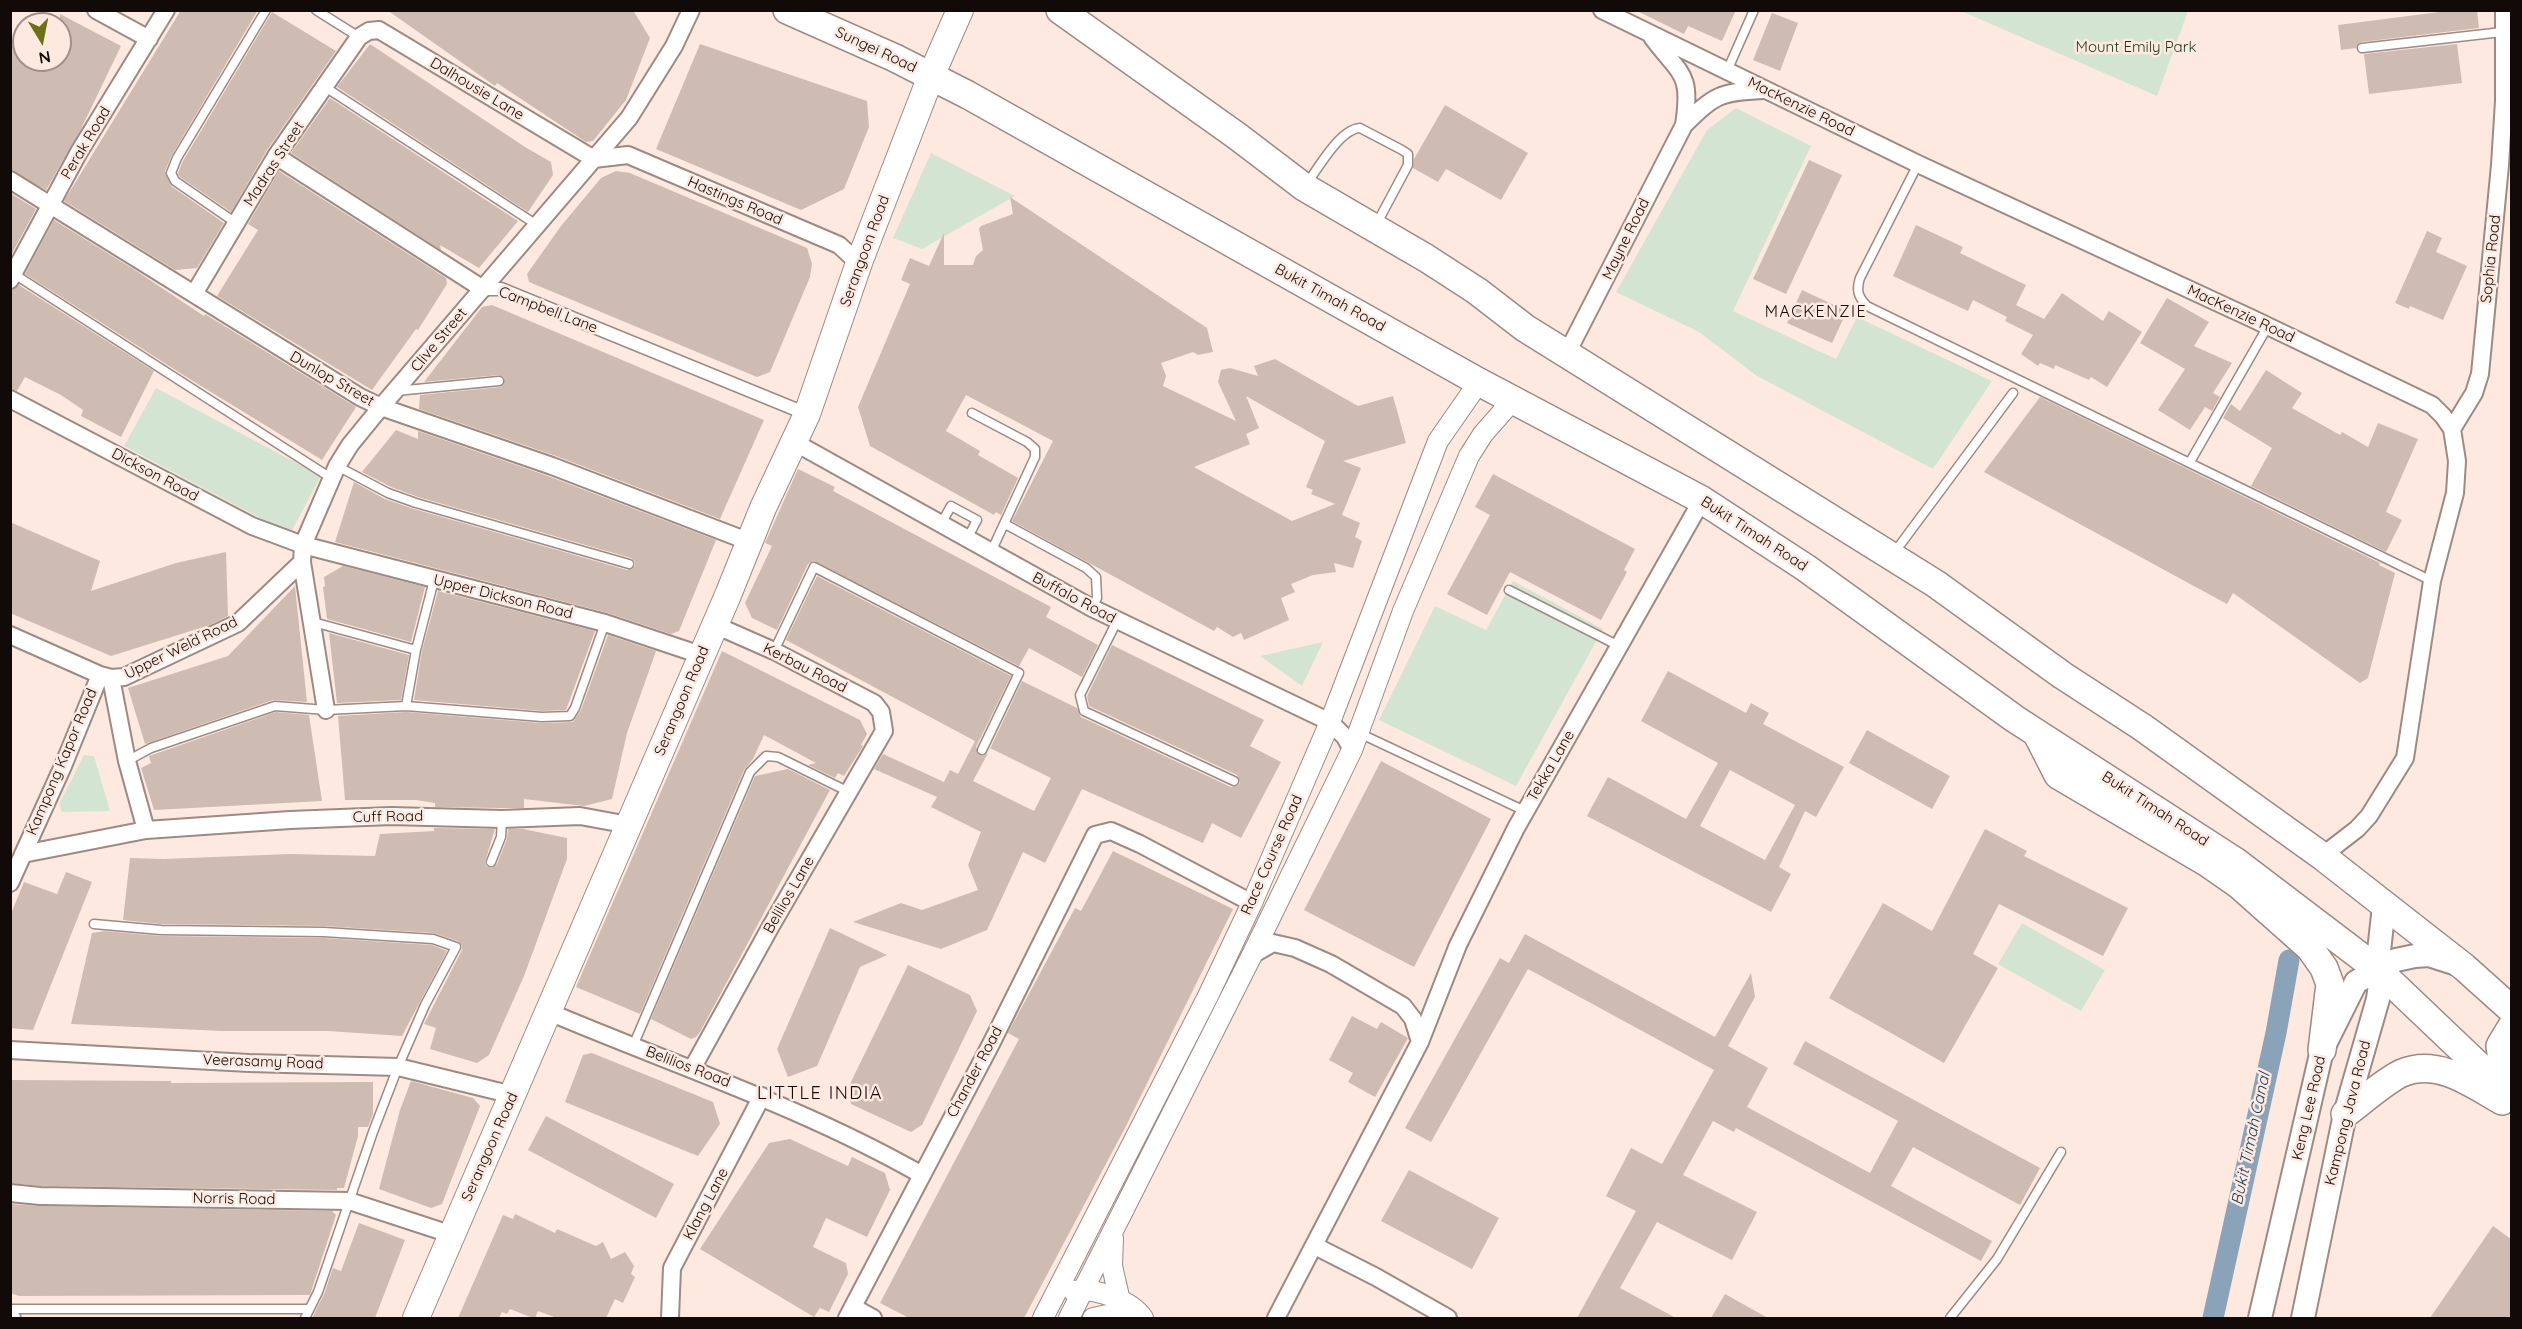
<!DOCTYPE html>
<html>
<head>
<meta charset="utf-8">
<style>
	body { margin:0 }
	#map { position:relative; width:2522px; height:1329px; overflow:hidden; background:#fee9e1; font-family:Quicksand,sans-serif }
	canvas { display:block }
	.frame { position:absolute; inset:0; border:12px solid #110a08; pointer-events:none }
	.north { position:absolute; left:12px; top:12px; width:60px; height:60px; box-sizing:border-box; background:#fee9e1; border:2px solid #9f908a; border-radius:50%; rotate:170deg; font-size:16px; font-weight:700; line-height:24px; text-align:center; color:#110a08 }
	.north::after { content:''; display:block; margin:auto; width:21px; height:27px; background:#6c7118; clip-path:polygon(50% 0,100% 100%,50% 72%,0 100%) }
</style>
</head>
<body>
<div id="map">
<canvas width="2522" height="1329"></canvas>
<div class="frame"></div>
<div class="north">N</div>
</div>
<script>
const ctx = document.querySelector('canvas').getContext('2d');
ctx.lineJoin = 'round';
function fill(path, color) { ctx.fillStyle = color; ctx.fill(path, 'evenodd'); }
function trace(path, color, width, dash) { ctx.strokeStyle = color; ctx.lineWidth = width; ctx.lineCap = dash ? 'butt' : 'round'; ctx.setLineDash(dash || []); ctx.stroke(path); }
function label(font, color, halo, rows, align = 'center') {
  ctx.font = font + ' Quicksand,sans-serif'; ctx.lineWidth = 5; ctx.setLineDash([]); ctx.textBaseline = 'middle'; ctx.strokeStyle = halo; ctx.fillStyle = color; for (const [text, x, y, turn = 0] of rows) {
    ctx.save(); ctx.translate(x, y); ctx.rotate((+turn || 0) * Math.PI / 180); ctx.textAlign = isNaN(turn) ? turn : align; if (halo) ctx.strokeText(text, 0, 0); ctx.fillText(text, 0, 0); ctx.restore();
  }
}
const green = new Path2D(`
	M1961,11L2188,10V11L2157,96Z
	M1736,108L1811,146L1733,311L1836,359L1857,317L1992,381L1933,469L1757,376L1699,332L1616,292L1707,130Z
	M931,153L1015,196L922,249L893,238Z
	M156,388L321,476L290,534L124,446Z
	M1513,581L1603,629L1516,786L1379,720L1435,606L1486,630Z
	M1323,642L1302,686L1260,656Z
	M84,755L94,756L110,811L62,812L59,804Z
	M2022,923L2105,970L2081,1011L1998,964Z`);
const canal = new Path2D(`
	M2213,1318L2276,1033L2289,960`);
const building = new Path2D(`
	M181,10H258L172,155L165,171L171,186L224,223L197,268L175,270L64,201Z
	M387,10H633L650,38L626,100L593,141L586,142L497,83L495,86Z
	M1635,10H1736L1722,41L1688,26L1684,34Z
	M2455,10H2477L2479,28L2361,42L2356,48L2341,50L2338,25Z
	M272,12L336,51L267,150L231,212L180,177L178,173L183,161Z
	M1772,13L1798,23L1780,71L1753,60Z
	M60,14L121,46L80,131L46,190L10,170V45L24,52V60H60Z
	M370,44L525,147L551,162L553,175L528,212L337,87Z
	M700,44L867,101L869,127L844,189L801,210L656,149Z
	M2457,44L2462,83L2369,94L2364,54Z
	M330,98L518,221L479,268L440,245L441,250L291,153Z
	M1445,105L1528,153L1501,200L1446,169L1438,182L1413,168L1414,159Z
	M1809,160L1842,175L1786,294L1753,279Z
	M279,171L446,278L447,284L418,330L416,329L372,390L217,296L258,230L248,224Z
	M616,171L630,173L807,248L812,264L810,277L770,372L757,377L529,282L527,274L561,226L601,178Z
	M10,193L36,209L10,257Z
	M1010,197L1207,328L1213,352L1198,355L1193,352L1161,363L1166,376L1163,386L1236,421L1218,382L1221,370L1230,368L1258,376L1254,366L1275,359L1358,406L1393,396L1406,443L1343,461L1361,468L1342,515L1360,523L1355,537L1362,541L1353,568L1334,563L1336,572L1313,575L1291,584L1295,592L1281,598L1289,620L1244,640L1241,633L1233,637L1217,627L1214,631L1012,521L1053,441L966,395L946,431L980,451L978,455L1018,478L1001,515L996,512L994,515L870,446L858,407L910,284L901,280L910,258L929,266L944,233V265H973L976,256L983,250L979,229L981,226L1013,214ZM1246,396L1325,441L1306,487L1313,490L1311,494L1335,504L1292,521L1194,467L1250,444L1246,434L1259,428Z
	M54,220L138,272L204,316L205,314L356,407L322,460L188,378L25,274Z
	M1916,225L1963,247L1960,253L2026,285L2016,305L2044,319L2062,293L2103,321L2109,311L2142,332L2107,387L2091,377L2089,380L2055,365L2054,369L2040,363L2038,366L2021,354L2033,335L2005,321L2007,317L1973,300L1968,311L1893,276Z
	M2427,231L2442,238L2436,252L2467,266L2443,320L2410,306L2409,309L2395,303Z
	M19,285L154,371L121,437L81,416L83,410L61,395L25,377L17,391L10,389V290Z
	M1802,290L1847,311L1832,343L1787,323Z
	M2167,298L2209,322L2194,346L2232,363L2213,393L2220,397L2212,411L2205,407L2190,430L2158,410L2185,369L2140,343Z
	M492,305L764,420L720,519L556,456L419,409L420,395L500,387L504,384V378L499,375L424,382L482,307Z
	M2266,370L2302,393L2292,408L2340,435L2342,432L2368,447L2378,423L2418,439L2386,512L2402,520L2386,552L2251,486L2272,448L2223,418L2231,404L2240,411Z
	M2040,397L2380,563L2379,565L2395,573L2368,678L2360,683L2233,593L2227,604L1984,472Z
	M396,430L418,439V431L548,476L716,540L679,631L671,634L608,613L335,542L354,482L385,499L414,509L627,570L635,566V562L631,558L418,497L391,487L362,472Z
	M798,469L835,487L833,491L1051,607L1046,617L1098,645L1082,677L1029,648L1019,666L814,561L808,564L777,630L752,618L745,603L772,546L765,543Z
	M1493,474L1635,549L1624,570L1627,572L1601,620L1510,572L1487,615L1447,594L1490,515L1475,507Z
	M10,522L100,561L91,591L176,563L226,552L228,616L210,625L111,656L10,613Z
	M343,566L425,587L411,642L327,619L323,587L325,586L324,577Z
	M817,576L1011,676L976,747L979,755L983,756L988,753L973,781L1034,811L1051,778L990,748L989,751L1022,681L1077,708L1081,717L1231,787L1237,786L1240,783L1237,775L1089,706L1087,696L1112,645L1264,720L1250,746L1281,762L1241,838L1212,823L1203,843L1082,789L1045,863L1023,852L987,930L941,949L853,922L901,903L922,910L978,890L968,865L981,832L931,807L937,797L874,769L883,754L944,782L950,770L958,774L975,741L786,640Z
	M295,586L307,702L273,700L145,744L128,688L228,656Z
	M438,591L595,631L566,710L542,711L414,700L422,651Z
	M329,633L409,655L401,700L337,703Z
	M608,635L656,651L627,733L612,799L584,806L524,799V808H502L435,807V803L416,800H345L338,716L406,712L541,723L573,722L581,710Z
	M722,651L860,720L867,734L861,745L863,746L844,776L838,773L835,778L808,765L816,763L764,735L753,759L744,770L640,1014L576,987Z
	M1668,671L1746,713L1751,703L1769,713L1763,724L1844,767L1816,817L1805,811L1779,867L1791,874L1771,912L1587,816L1608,777L1686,819L1718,763L1641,721ZM1730,770L1795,805L1765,860L1700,826Z
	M276,712L309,715L322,801L154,810L141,768L151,763L149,756Z
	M1867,730L1950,776L1932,809L1849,763Z
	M1381,761L1491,819L1414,967L1304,910Z
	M788,769L830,790L700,1032L696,1037L691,1039L651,1019L755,776Z
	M434,828L495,829L485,862L486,866L491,868L497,864L507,839L508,829H523L567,838V859L524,976L489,1055L477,1063L430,1049L436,1028L424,1024L462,950V946L458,941L433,933L324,926L161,924L123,920L130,858L164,859L290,854L375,856L380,834L434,831Z
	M1985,829L2027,851L2024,856L2128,908L2103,956L1999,904L1973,954L1998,968L1944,1063L1829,998L1883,903L1932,931Z
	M1113,851L1233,909L1125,1128L1024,1318H909L880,1303L1019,1039L1008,1033L1009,1031L1075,908L1081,911Z
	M66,872L92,882L33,1030L10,1028V916L24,882L57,894Z
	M830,928L887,955L860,967L817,1066L788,1077L777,1049Z
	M105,931L161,936L324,938L432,945L447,951L402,1036L328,1031H222L71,1024L92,933Z
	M1525,934L1715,1037L1751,973L1755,997L1728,1046L1768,1068L1747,1107L1870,1173L1898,1121L1793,1064L1805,1041L2040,1168L2020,1205L1913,1147L1891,1186L1992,1241L1981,1261L1736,1128L1734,1132L1713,1121L1683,1175L1757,1212L1732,1260L1657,1222L1620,1288L1676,1318H1577L1636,1211L1606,1196L1631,1148L1662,1164L1714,1070L1528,969L1431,1142L1405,1128L1500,958L1509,963Z
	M908,965L970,995L977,1011L922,1125L911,1132L851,1104L848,1088Z
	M1352,1016L1377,1029L1381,1022L1408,1038L1375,1097L1348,1082L1353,1073L1329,1060Z
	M592,1053L713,1102L720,1124L698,1156L565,1102L583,1055Z
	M10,1080L171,1081V1083L373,1082V1114L368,1127H358V1136L344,1188H337V1190L41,1186L10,1183Z
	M411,1081L473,1098L480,1106L442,1204L431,1208L379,1189L400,1110Z
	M546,1116L674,1184L656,1218L528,1150Z
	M790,1139L848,1166L852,1157L885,1173L890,1190L867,1237L826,1218L813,1247L846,1263L848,1274L829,1312L820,1308L814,1317L700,1249L769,1143Z
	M1409,1170L1499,1218L1472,1269L1381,1221Z
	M10,1204L40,1206L332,1211L336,1215L310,1295L19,1296L10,1293Z
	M515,1214L555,1233L557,1229L596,1246L603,1242L611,1259L625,1252L634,1266L631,1274L635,1277L623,1303L615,1299L606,1318H557L538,1311L535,1318H533L510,1309L507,1314L502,1312L499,1318H458L503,1215L513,1219Z
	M359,1223L405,1240L375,1318H312L324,1294L333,1268L341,1271Z
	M2493,1226L2511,1239V1318H2430Z
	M1725,1294L1768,1318H1711Z`);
const service = new Path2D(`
	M316,10L359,37
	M2362,48L2502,32
	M1727,71L1754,10
	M325,87L537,225
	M1918,164L1860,278C1856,290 1858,297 1867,306L2432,581
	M1306,185C1318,168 1340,129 1360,128L1402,150L1408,154V165L1376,225
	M236,223L175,181L171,173L177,158L266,10
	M11,272L331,478
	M396,391L499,381
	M972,413L1027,442L1035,449V457L991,552
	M2190,462L2268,326
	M337,466L388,493L416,503L629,564
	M941,524L951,506L977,520L967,539
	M1005,524L1086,568L1096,577L1097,598L1092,608
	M1894,553L2013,393
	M1509,590L1619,646
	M1117,621L1080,695L1084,711L1234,781
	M313,622L416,650
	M774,651L814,567L1019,673L982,750
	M406,706L416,650L434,580
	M1359,733L1525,811
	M127,761L151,748L275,706L326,710L406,706L542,717L570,716L575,708L605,623
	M491,862L501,837L502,819
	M94,924L161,930L324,932L433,939L456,947L425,1005L398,1067L373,1132L318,1292L305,1318
	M633,1046L750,772L766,756L778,757L849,792
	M10,1309H309
	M1950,1318L1997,1259L2061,1152`);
const pedestrian = new Path2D(`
	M483,289H501L807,414`);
const minor = new Path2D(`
	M96,10L149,39
	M1602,10L1918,164L2253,319L2432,405L2443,416L2452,429L2457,461L2455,493L2432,581L2405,758L2369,816L2357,829L2322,856
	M1652,37C1681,76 1692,72 1684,125
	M276,156L483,289
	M594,159L628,155L839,245L852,257
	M10,180L360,397L381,407L552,466L750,542
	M10,280L79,152L166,10
	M194,294L276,156L359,37L369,31L379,30L594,159
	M1567,353L1684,125C1715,95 1719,92 1763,90
	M10,399L252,526L303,545L605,623L701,655
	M2452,429L2474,393L2480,374L2500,165L2504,101V10
	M794,442L1092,608L1330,722L1345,737L1352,750
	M10,635L100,675L111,678L124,677L238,623L302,562
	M111,678L127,761L146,830
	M326,710L302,562L303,545L337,466L350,445L381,407L629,118L674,46L691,10
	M23,854L146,830L290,820L391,816L502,819L580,816L629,825
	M10,883L63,766L100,675
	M1252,955L1273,943L1295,948L1331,964L1403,1006L1413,1019L1420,1042
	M549,1012C674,1065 803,1107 922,1175
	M10,1050L249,1063L398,1067L513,1095
	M692,1069L771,926L884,731L881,712L874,703L774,651L715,625
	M10,1193L40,1196L349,1201L453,1235
	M1315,1246L1376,1277L1448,1318
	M853,1307L873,1318
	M10,1318H12
	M670,1318L672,1268L762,1096
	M847,1318L991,1044L1095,835L1111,831L1140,844L1252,903
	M1276,1318L1420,1042L1458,945L1516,828L1702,500`);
const tertiary = new Path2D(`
	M1113,1238L1112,1266L1120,1301
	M1073,1291C1094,1287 1131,1300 1143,1318
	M1043,1318L1208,996L1252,903L1330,722L1438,441L1479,382
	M1069,1318L1252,955L1352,750L1403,611L1469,456L1483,434L1513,400
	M1093,1318L1112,1314L1125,1318`);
const secondary = new Path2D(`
	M2260,1318L2322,1050L2356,982L2396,960L2415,956L2429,955L2454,963
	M2303,1318L2345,1114L2378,999L2380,984L2377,969L2384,906`);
const primary = new Path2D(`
	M416,1318L728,595L763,508L807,414L860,260L931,76L960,10`);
const trunk = new Path2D(`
	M787,10L895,58L968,95L1479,382L1702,500L1806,568L2015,719L2235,861L2377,969L2479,1066L2512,1092
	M1060,10L1237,136L1304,187L1426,258L1477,291L1525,328L1936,584L2062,675L2142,727L2322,856L2464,967L2512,1010
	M2037,734L2058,775L2206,862L2239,885L2310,948L2324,968L2330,984L2322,1050
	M2506,1087L2500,1046L2512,1026
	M2345,1114C2360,1103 2386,1080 2402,1073C2438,1058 2472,1084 2502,1101`);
const parkNames = [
	["Mount Emily Park",2136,47]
];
const streetNames = [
	["Sungei Road",876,50,25],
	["Dalhousie Lane",477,89,31],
	["MacKenzie Road",1801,107,26],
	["Perak Road",86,143,-59],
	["Madras Street",274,164,-57],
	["Hastings Road",735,201,23],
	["Mayne Road",1626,239,-64],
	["Serangoon Road",865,251,-70],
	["Sophia Road",2491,259,-84],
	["Bukit Timah Road",1330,298,29],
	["Campbell Lane",548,310,21],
	["MacKenzie Road",2241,314,25],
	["Clive Street",439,340,-50],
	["Dunlop Street",332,379,30],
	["Dickson Road",155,475,28],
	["Bukit Timah Road",1754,534,33],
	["Upper Dickson Road",503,597,14],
	["Buffalo Road",1074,598,28],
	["Upper Weld Road",181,648,-26],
	["Kerbau Road",805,668,27],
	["Serangoon Road",682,701,-67],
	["Kampong Kapor Road",62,762,-67],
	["Tekka Lane",1551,766,-60],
	["Bukit Timah Road",2155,809,33],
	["Cuff Road",388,817,-1],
	["Race Course Road",1272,855,-66],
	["Belilios Lane",789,895,-60],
	["Veerasamy Road",263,1062,2],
	["Belilios Road",688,1067,21],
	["Chander Road",975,1072,-62],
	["Keng Lee Road",2309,1108,-77],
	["Kampong Java Road",2348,1113,-76],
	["Serangoon Road",490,1147,-66],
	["Norris Road",234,1199,1],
	["Klang Lane",706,1204,-62]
];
const neighbourhoodNames = [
	["MACKENZIE",1816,312]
];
const waterNames = [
	["Bukit Timah Canal",2251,1139,-78]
];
const quarterNames = [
	["LITTLE INDIA",820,1094]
];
fill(green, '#d4e4d2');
trace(canal, '#8ba3b9', 21);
fill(building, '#cebbb2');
trace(service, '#9d8a83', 11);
trace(pedestrian, '#9d8a83', 15);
trace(minor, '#9d8a83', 20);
trace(tertiary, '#9d8a83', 22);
trace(secondary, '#9d8a83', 26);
trace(primary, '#9d8a83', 28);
trace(trunk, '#9d8a83', 30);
trace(service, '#fff', 8);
trace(pedestrian, '#fff', 12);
trace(minor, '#fff', 16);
trace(tertiary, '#fff', 20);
trace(secondary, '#fff', 22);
trace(primary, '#fff', 26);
trace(trunk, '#fff', 27);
label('15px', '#173815', '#fee9e1', parkNames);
label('15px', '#110a08', '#fee9e1', streetNames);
ctx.letterSpacing = '1.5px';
label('16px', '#110a08', '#fee9e1', neighbourhoodNames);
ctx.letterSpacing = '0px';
label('italic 16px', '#133d5d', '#fee9e1', waterNames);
ctx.letterSpacing = '1.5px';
label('18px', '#110a08', '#fee9e1', quarterNames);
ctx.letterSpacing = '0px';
</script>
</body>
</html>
